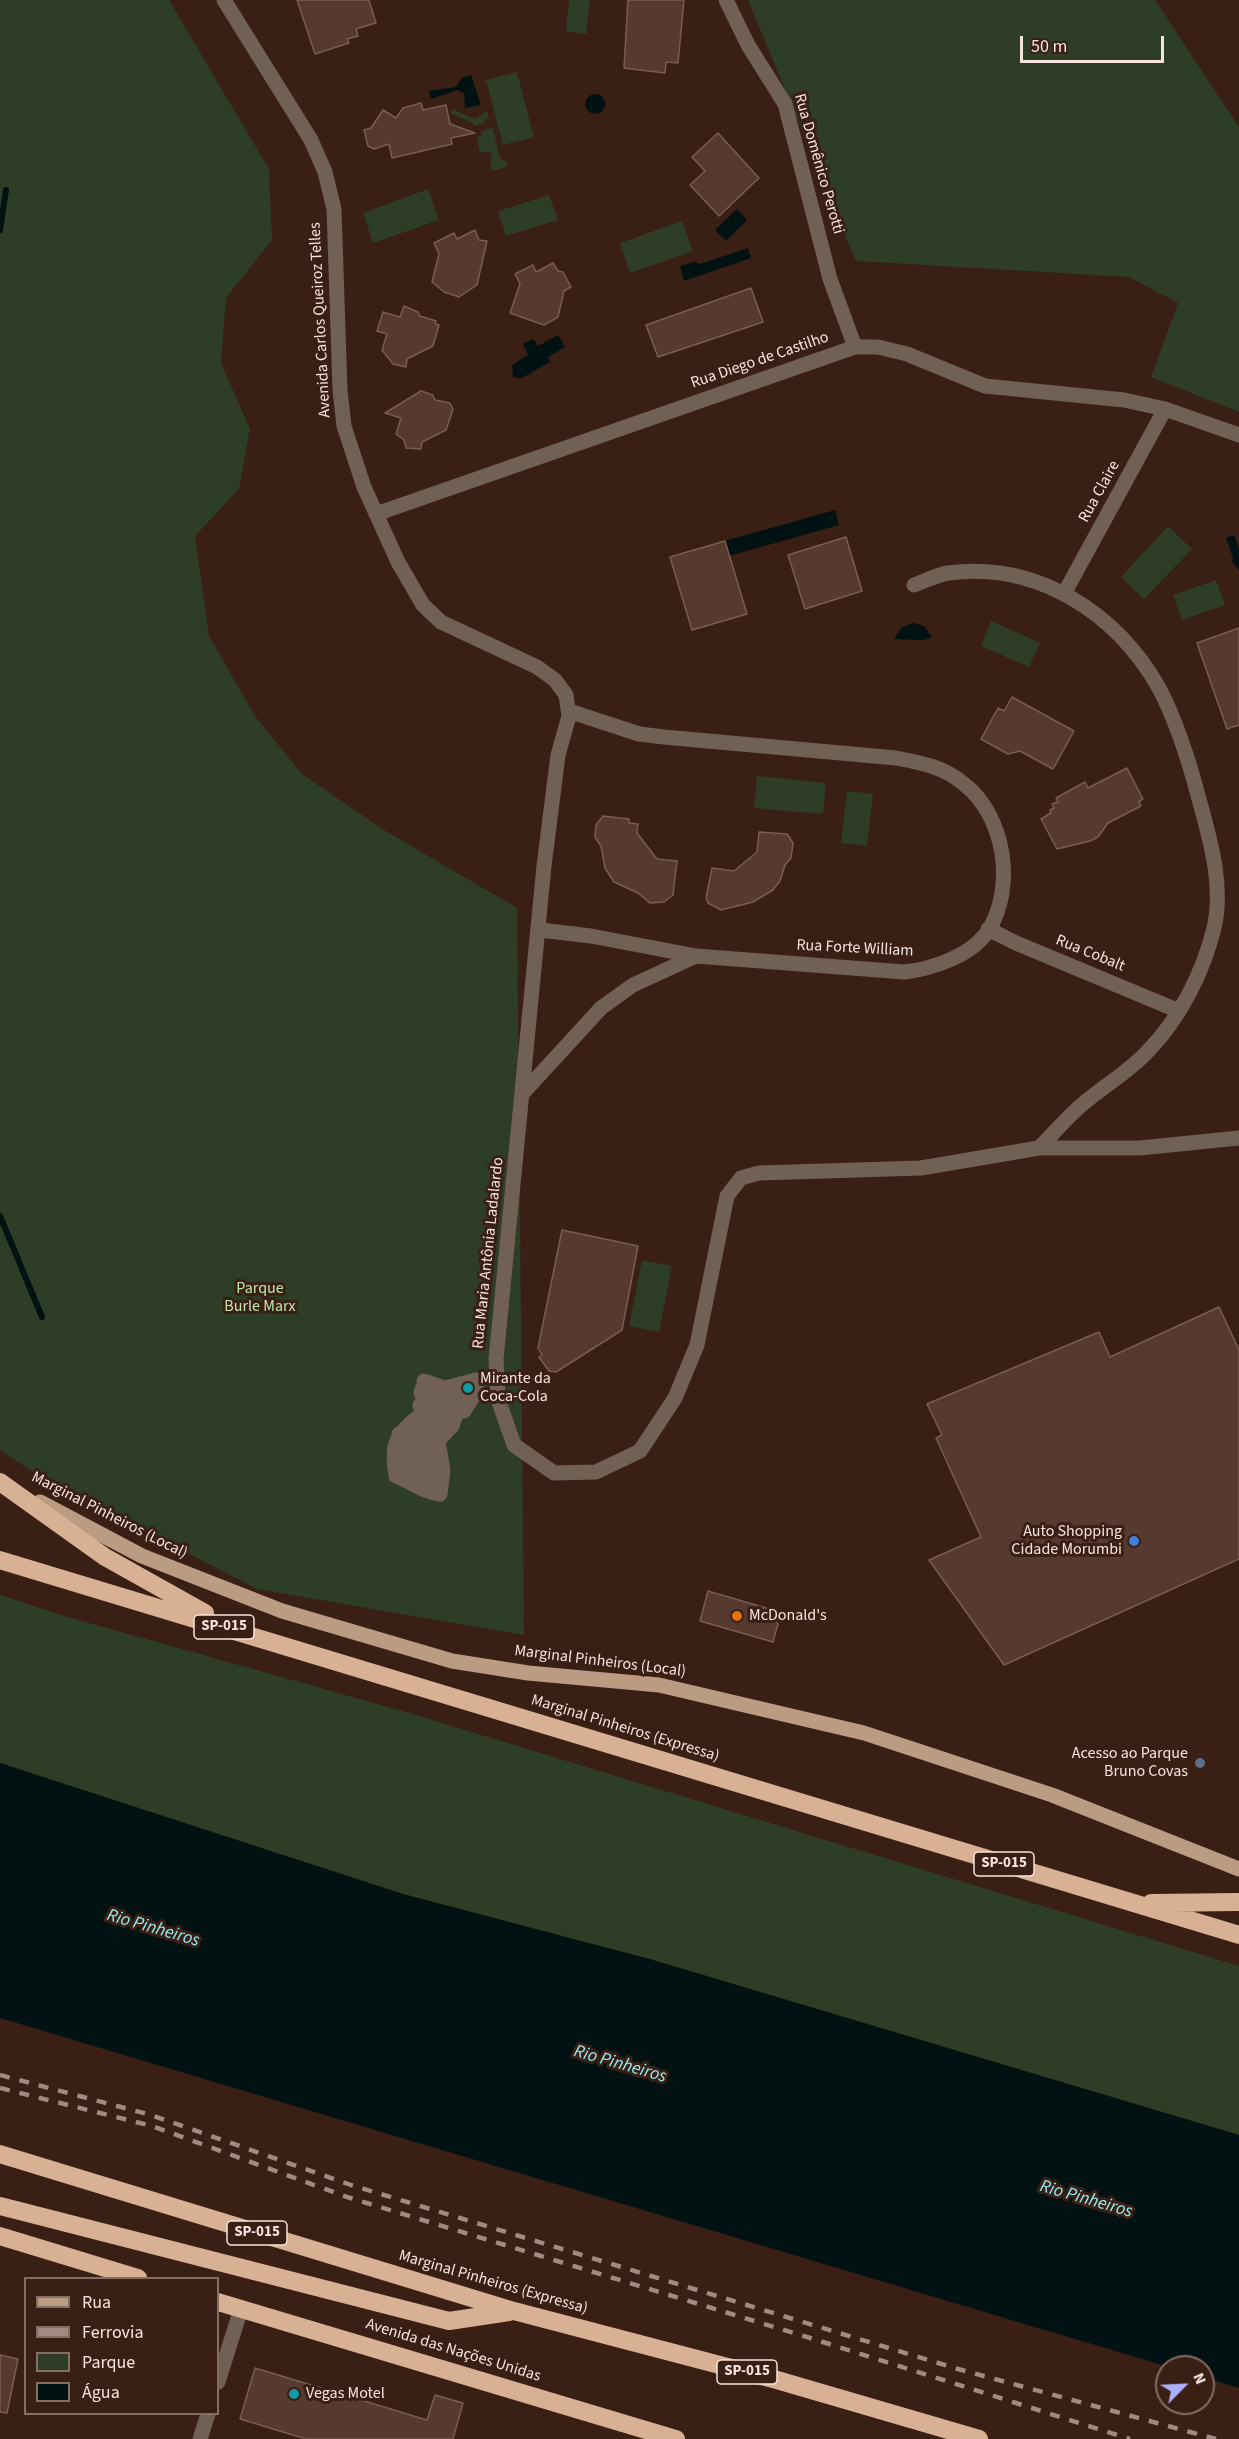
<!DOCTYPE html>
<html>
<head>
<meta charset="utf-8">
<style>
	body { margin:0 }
	#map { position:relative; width:1239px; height:2439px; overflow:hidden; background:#3a1f15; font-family:"Source Sans 3",sans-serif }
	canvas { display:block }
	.legend { position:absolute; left:24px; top:2277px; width:195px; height:138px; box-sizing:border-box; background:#3a1f15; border:2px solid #866e65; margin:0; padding:8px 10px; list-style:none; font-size:18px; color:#f7e4de }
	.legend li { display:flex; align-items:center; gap:12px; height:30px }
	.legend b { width:30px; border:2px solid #866e65 }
	.north { position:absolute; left:1155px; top:2355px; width:60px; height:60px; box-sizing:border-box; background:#3a1f15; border:2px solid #866e65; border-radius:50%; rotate:66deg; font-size:16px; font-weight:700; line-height:24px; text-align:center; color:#f7e4de }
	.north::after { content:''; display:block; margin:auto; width:21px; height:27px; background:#aab0fb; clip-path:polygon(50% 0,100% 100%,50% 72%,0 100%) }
	.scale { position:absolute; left:1020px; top:36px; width:144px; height:27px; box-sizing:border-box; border:3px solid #f7e4de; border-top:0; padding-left:8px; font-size:18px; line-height:21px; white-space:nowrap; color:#f7e4de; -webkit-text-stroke:4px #3a1f15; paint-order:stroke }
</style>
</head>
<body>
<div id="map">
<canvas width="1239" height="2439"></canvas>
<ul class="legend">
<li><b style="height:8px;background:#bb9b82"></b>Rua</li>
<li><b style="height:8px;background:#a08a82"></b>Ferrovia</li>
<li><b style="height:16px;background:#2e3d25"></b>Parque</li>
<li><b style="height:16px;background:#021112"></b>Água</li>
</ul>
<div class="north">N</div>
<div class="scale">50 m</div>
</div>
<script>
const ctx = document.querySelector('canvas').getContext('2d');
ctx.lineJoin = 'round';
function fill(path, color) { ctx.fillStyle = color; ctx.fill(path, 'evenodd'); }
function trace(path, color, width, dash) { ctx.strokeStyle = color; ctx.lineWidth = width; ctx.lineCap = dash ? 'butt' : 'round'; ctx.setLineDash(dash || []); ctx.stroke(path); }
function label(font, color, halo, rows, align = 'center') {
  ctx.font = font + ' "Source Sans 3",sans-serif'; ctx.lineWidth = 6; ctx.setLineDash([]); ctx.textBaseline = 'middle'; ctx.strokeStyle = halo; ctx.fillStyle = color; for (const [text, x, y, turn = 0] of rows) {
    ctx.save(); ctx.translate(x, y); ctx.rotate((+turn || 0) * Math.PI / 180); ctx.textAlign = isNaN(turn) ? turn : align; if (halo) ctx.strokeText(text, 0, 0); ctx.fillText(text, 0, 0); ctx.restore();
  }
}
const green = new Path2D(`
	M0,0H169L269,169L272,240L226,298L221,363L250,429L239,489L195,536L209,636L255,716L302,774L384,830L517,908L524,1635L257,1589L39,1476L0,1450Z
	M569,0H590L586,34L566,31Z
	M748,0H1155L1239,127V412L1151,377L1178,303L1129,277L856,261Z
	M517,72L534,137L503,145L486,80Z
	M452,109L475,119L487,111L489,118L484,120L485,123L474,126L473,123L450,113Z
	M493,128L500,158L507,162L509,166L493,171L490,167L492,159L490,151L480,153L477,137L482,136L481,131Z
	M428,189L439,220L373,243L363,213Z
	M549,195L558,220L506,236L498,211Z
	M682,221L693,251L630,273L620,243Z
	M1168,526L1192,549L1144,599L1121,577Z
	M1216,580L1225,605L1182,620L1173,595Z
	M991,621L1040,643L1029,667L981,646Z
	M757,776L826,783L823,814L754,808Z
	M847,791L873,794L867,846L841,843Z
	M642,1260L672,1266L659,1332L629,1326Z
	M0,1595L61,1615L406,1712L1239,1966V2135L653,1960L403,1894L0,1763Z`);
const water = new Path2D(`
	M471,75L481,105L465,108L464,93L457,90L431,99L429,91L456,87L462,78Z
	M585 104a10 10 0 1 1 20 0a10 10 0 1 1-20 0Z
	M737,209L747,220L726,241L715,230Z
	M748,248L751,258L684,281L680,266L694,262L700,264Z
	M558,335L565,347L548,357L550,362L522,378L513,377L512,365L528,355L523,344L533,339L538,346Z
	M835,510L839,525L729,556L725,541Z
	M1234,535L1239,549V570L1232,562L1233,558L1226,538Z
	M913,623L924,626L932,637L924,640L894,639L902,627Z
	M0,1763L403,1894L653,1960L1239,2135V2388L1203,2377V2367H1169L0,2018Z`);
const stream = new Path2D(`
	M0,230L6,190
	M0,1216L42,1317`);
const building = new Path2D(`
	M297,0H369L376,23L356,29L358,36L347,39L349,43L315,54Z
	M628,0H684L678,63L666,62L665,73L624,68Z
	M421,103L423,110L446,105L450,124L475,133L451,138L452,144L392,158L389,144L374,149L368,146L364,130L371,128L383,110L396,118L403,108Z
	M718,133L759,178L719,216L690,185L705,171L692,157Z
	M475,230L479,240L487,241L477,285L459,297L444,292L432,282L439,254L434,243L454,233L457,239Z
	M553,263L558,271L563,272L571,287L564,291L558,317L544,325L510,313L520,284L515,274L533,265L536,272Z
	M751,288L763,322L658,357L646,325Z
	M404,306L418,312L420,316L436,321L435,324L439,325L433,346L407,359L406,367L393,364L382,350L387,334L377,331L383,312L400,317Z
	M421,391L433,395L435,400L450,403L453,409L446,430L422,442L421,449L406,448L404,440L396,434L401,418L385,413Z
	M846,537L862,591L805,609L788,555Z
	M725,541L747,614L692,630L670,557Z
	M1239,628V725L1227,729L1197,643Z
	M1012,697L1074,731L1053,769L1020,751L1008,754L981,739L998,708L1004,711Z
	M1127,768L1143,799L1139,801L1141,806L1108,823L1098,837L1090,841L1057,849L1041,819L1051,813L1050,810L1054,808L1052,804L1058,802L1056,798L1085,782L1088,788Z
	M603,816L629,819V823L638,824L637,833L657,859L677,861L673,895L664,902L650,903L638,893L614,882L605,868L601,846L595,837L596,825Z
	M759,832L787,834L793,843L791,858L785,865L780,881L773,890L753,902L721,910L708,903L706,898L712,868L734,871L757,852Z
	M562,1230L638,1246L622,1330L556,1372L549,1371L539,1357L542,1355L538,1348Z
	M1219,1307L1239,1350V1559L1004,1665L929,1560L981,1537L936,1438L942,1435L927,1404L1099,1332L1110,1357Z
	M708,1591L766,1608L778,1624L773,1642L700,1621Z
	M0,2355L18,2359L7,2413L0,2412Z
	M255,2368L427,2420L435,2395L463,2403L453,2439H306L240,2419Z`);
const minor = new Path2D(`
	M224,0L311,140L325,172L334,209L340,390L344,426L364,487L398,562L423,605L441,622L537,667L555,680L566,695L569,716L558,755L544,866L496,1359L498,1399L514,1445L554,1473L596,1472L640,1451L675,1398L697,1345L727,1196L741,1178L759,1173L921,1168L1039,1148H1140L1239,1138
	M726,0L748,45L785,104L830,279L855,347
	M376,514L855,347H878L907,354L985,386L1124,400L1165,409L1239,435
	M914,585C925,581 937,575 948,573C1036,561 1116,612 1159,688C1177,722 1189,761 1199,799C1210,839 1224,886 1214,928C1203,973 1180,1018 1148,1051C1130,1071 1105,1085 1084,1103C1068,1116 1054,1133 1039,1148
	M1065,592L1165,409
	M988,929L1016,943L1179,1011
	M540,930L591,936L696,956L904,972C932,969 971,956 988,931C1016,887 1005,816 964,784C944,767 922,763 896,758L664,737L639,734L569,711
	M523,1093L601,1008L633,985L696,956
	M419,1438V1452L414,1439L426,1437L418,1464C413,1454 413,1446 414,1435L433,1431L432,1442L423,1462L426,1472L418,1475L409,1466L407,1436L426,1422L443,1429C432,1449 429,1460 436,1482L424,1483L400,1468L399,1434L412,1428L418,1417C394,1436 391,1447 396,1476C412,1482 423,1492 440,1494L443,1470L438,1441L452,1426L456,1415L443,1421L423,1415L420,1405L464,1411L473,1397L447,1400L421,1393L422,1389L440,1397L477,1391L476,1380L445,1388L424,1381
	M218,2382L241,2309
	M200,2439L208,2414`);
const major = new Path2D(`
	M40,1502L142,1556L282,1611L452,1661L528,1673L659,1685L864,1733L1052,1795L1239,1869`);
const highway = new Path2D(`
	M0,1482L105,1557L205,1613
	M0,1560L1239,1935
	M1151,1903L1239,1902
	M0,2154L514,2311L777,2380L979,2439
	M0,2206L449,2321L509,2312
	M0,2236L138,2278
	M218,2302L676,2439`);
const rail = new Path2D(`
	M0,2075L151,2115L351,2185L958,2369L1216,2439
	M0,2088L152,2126L347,2197L807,2337L1130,2439`);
const markers = [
	[468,1388,6,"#0f9aa8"],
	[1134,1541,6,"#3f7fe0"],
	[737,1616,6,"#e8710a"],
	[1200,1763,6,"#5c6f8a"],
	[294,2394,6,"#0f9aa8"]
];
const shields = [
	[224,1627,60],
	[1004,1864,60],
	[257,2233,60],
	[747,2372,60]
];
const shieldNames = [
	["SP-015",224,1627],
	["SP-015",1004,1864],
	["SP-015",257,2233],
	["SP-015",747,2372]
];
const streetNames = [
	["Rua Domênico Perotti",818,164,74],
	["Avenida Carlos Queiroz Telles",321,320,-93],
	["Rua Diego de Castilho",760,361,-19],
	["Rua Claire",1100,492,-61],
	["Rua Forte William",855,949,3],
	["Rua Cobalt",1090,954,22],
	["Rua Maria Antônia Ladalardo",489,1253,-84],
	["Marginal Pinheiros (Local)",109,1516,27],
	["Marginal Pinheiros (Local)",600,1662,7],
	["Marginal Pinheiros (Expressa)",625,1729,17],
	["Marginal Pinheiros (Expressa)",493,2283,16],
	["Avenida das Nações Unidas",453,2351,17]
];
const parkNames = [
	["Parque",260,1289],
	["Burle Marx",260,1307]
];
const poiNames = [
	["Mirante da",480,1379],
	["Coca-Cola",480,1397],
	["Auto Shopping",1122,1532,"right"],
	["Cidade Morumbi",1122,1550,"right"],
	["McDonald's",749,1616],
	["Acesso ao Parque",1188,1754,"right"],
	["Bruno Covas",1188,1772,"right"],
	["Vegas Motel",306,2394]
];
const waterNames = [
	["Rio Pinheiros",153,1929,16],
	["Rio Pinheiros",620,2065,16],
	["Rio Pinheiros",1086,2200,16]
];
fill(green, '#2e3d25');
fill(water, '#021112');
trace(stream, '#021112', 6);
fill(building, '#573a2f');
trace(building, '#7c5c51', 1.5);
trace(minor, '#716155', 15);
trace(major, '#bb9b82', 15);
trace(highway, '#d8b194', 18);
trace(rail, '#a08a82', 4.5, [10, 10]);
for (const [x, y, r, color] of markers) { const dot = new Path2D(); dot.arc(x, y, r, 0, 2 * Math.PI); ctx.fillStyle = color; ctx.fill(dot); trace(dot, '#3a1f15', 2); }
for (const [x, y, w] of shields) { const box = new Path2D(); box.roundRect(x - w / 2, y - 12, w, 24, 4.5); ctx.fillStyle = '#3a1f15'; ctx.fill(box); trace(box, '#f7e4de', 1.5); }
label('bold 15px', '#f7e4de', null, shieldNames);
label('16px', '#f7e4de', '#3a1f15', streetNames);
label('16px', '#c0e7ab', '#3a1f15', parkNames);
label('16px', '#f7e4de', '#3a1f15', poiNames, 'left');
label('italic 18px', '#91eff7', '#3a1f15', waterNames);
</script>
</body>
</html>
